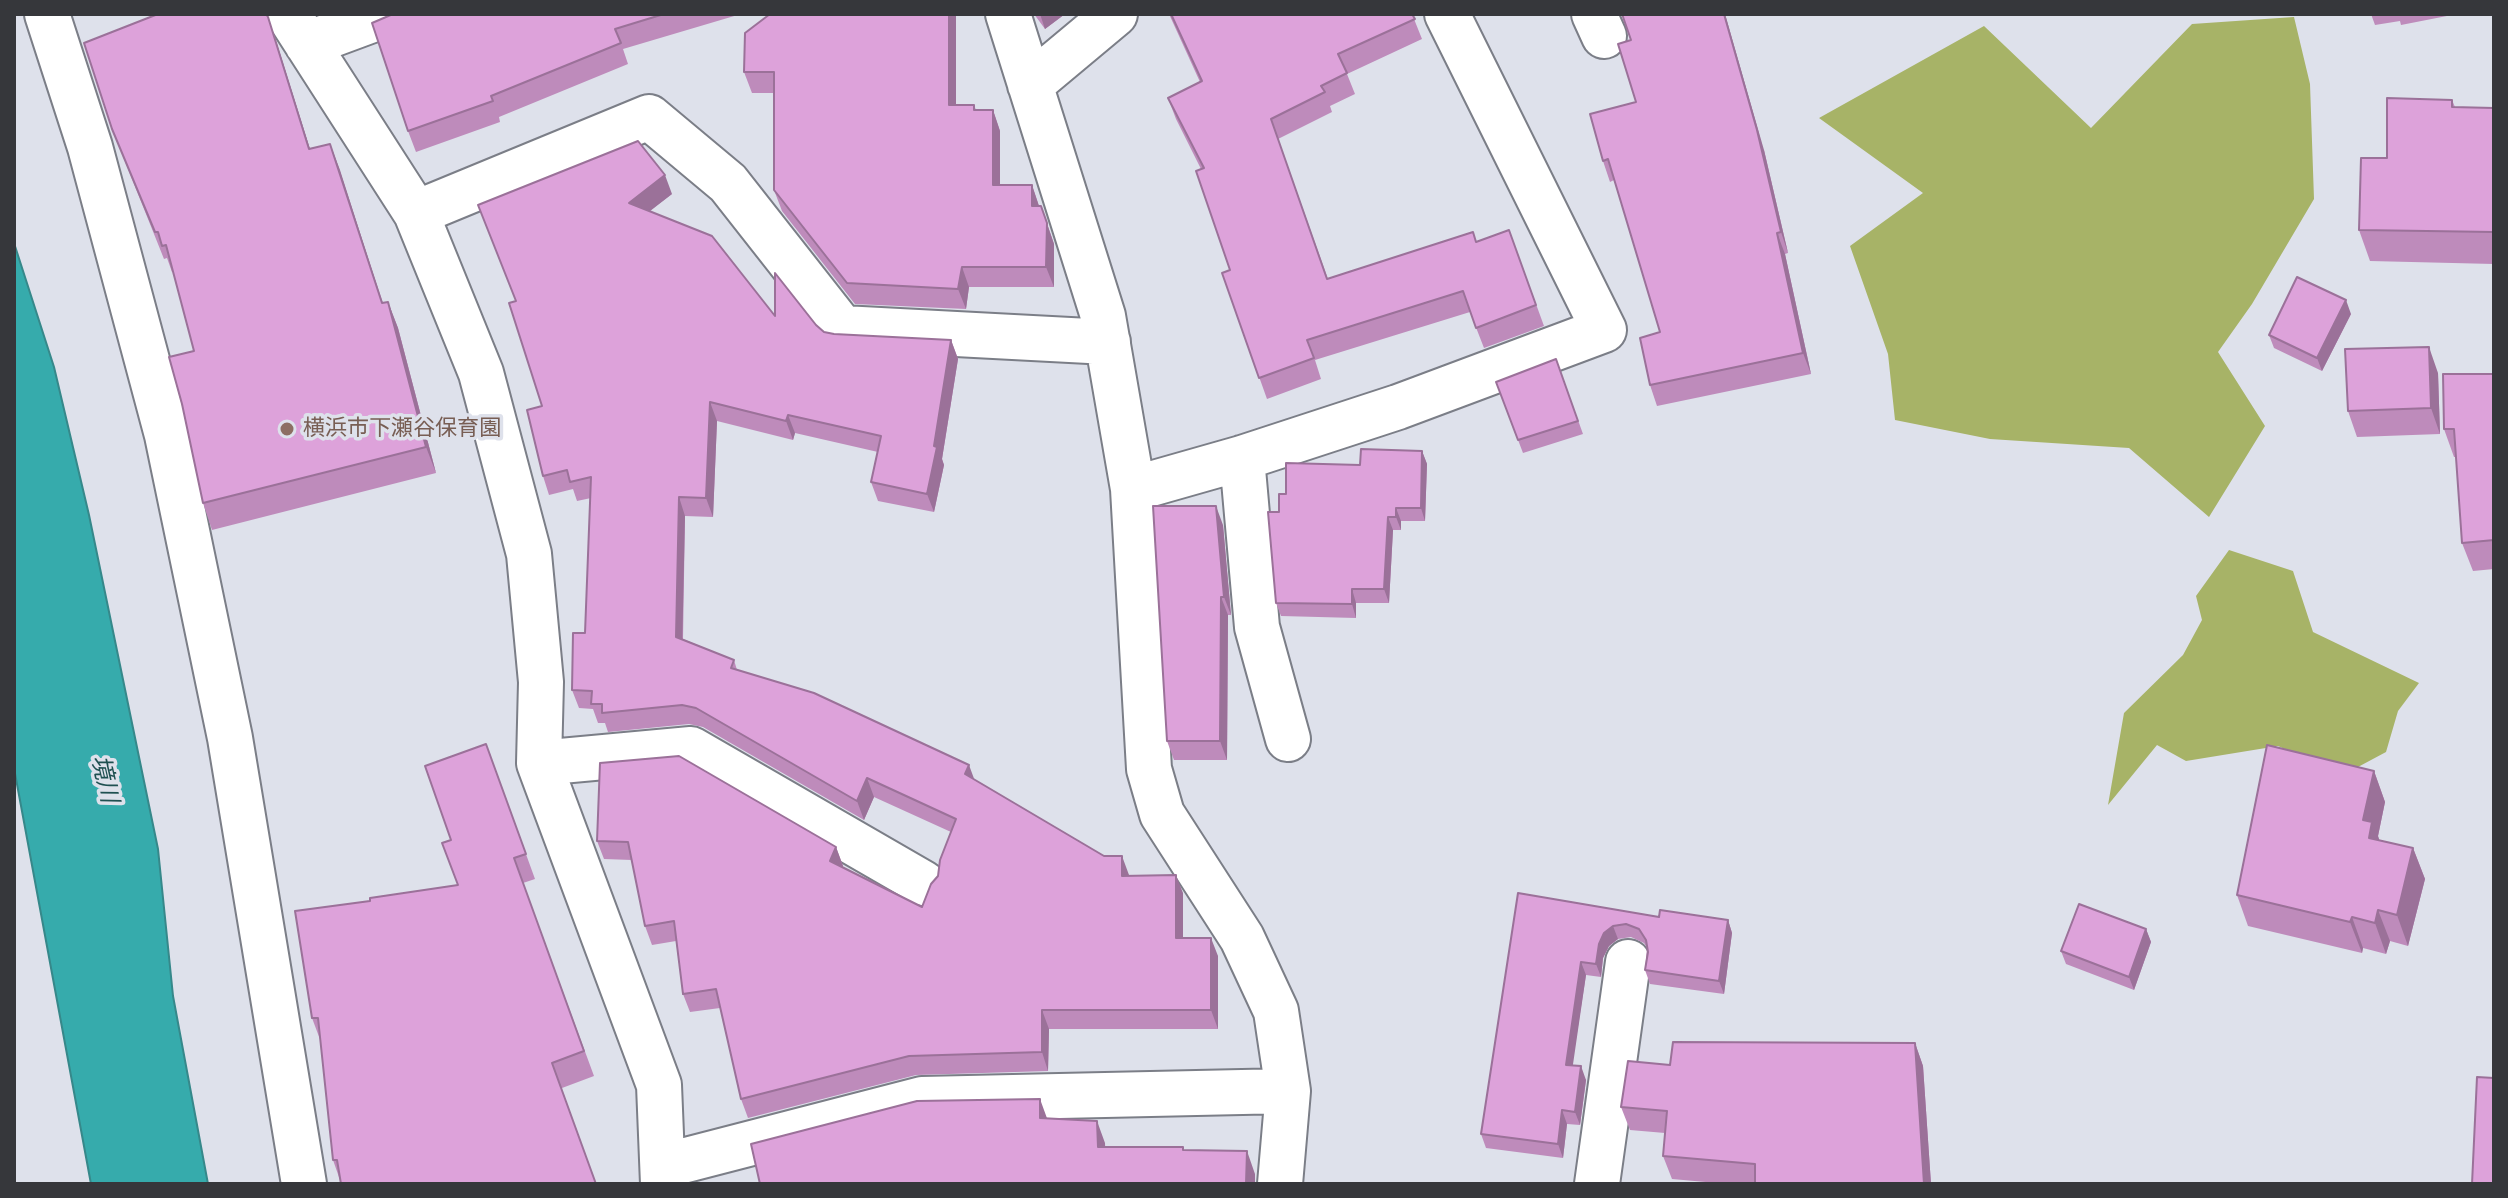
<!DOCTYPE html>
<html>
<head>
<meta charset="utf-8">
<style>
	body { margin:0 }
	#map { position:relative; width:2508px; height:1198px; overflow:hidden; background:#dee1eb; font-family:"Libre Baskerville",serif }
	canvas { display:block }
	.frame { position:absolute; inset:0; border:16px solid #36373b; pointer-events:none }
</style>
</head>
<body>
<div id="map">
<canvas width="2508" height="1198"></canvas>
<div class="frame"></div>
</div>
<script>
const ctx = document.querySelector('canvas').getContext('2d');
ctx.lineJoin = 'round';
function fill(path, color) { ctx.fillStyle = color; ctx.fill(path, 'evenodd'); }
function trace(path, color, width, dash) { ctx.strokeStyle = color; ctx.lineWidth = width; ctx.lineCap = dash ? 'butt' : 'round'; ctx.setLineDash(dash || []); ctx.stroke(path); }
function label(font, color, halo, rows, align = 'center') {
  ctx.font = font + ' "Libre Baskerville","Noto Sans JP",serif'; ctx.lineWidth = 7; ctx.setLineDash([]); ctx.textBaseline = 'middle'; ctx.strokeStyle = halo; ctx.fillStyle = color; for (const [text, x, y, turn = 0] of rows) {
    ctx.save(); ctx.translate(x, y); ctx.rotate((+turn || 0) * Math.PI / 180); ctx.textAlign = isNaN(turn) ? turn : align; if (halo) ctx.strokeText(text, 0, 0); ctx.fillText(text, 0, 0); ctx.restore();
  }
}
const forest = new Path2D(`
	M2294,17L2310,84L2314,199L2252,304L2218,352L2265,426L2209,517L2129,448L1990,439L1895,420L1888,354L1850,246L1923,193L1819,118L1984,26L2091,128L2192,24Z
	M2229,550L2293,571L2313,632L2419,683L2398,711L2386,752L2343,775L2278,746L2186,761L2157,745L2108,805L2124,713L2183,655L2202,620L2196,596Z`);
const water = new Path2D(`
	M14,243L54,367L89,515L158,849L173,996L208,1184H91L14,768Z`);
const minor = new Path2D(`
	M47,14L90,147L167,435L230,738L304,1184
	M288,14L416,213L481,373L529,554L541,682L539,763L659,1085L663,1184
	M1008,14L1103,316L1133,489L1149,769L1162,814L1242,938L1276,1011L1288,1091L1280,1184
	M1594,14L1604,36
	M307,44L388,14
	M1030,85L1115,14
	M416,213L649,117L728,183L842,328L1108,342
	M1242,458L1257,627L1288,739
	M1133,489L1242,458L1398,407L1604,330L1447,14
	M539,763L691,749L923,883
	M663,1166L922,1099L1288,1091
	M1597,1184L1628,962`);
const wall = new Path2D(`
	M393,14H741L623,49L628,64L499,117L500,122L416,152L408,131L390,16Z
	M956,14V105H974L976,110H993L1000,131V185H1032L1039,206H1041L1054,244V287H969L966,309L855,304L782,211L774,190V93H752L744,72Z
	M1034,14H1065L1045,29Z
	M1169,14H1412L1422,39L1347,74L1355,94L1330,106L1332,112L1278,139L1328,279L1476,242L1509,230L1544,326L1484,348L1470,312L1315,360L1321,379L1267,399L1222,273L1230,270L1201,169L1176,119L1168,98L1200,82Z
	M2371,14H2457L2401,25L2400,21L2375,25Z
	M277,44L310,149L330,144L383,303L388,302L398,328L436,473L212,530L203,503L194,351L173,272H172L167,258L164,259L112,129Z
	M2452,100L2455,107L2494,108V264L2370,261L2359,230L2387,158Z
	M1590,114L1764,150L1788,253L1785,254L1811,374L1657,406L1650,385L1660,332L1614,180L1610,182L1603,161Z
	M672,194L649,211L775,316L816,325L824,332L834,334L951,340L958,359L942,459L944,465L934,512L878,501L871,482L878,452L795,433L793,440L717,421L713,517L685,516L683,639L734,660L737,670L975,780L1129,875L1183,893V938L1218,956V1029H1049L1048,1071L916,1075L748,1118L741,1099L720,1008L690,1012L683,994L676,941L652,945L645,926L632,860L604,859L597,841L836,847L843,866L842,867L922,907L938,876L951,832L874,797L864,820L703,727L689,724L608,732L605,723H598L593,709L579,708L572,690L585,633L591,498L577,501L573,489L549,495L543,476L542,406L516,301L478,205Z
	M2351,314L2322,371L2274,348L2269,335Z
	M1556,359L1583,434L1523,453L1496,382Z
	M2438,373L2440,434L2357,437L2348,411Z
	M2494,374V569L2473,571L2462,543L2456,457H2454L2444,429Z
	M1422,451L1427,464L1425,521H1401V530H1393L1389,603H1356V618L1281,616L1276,603L1279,512L1360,465Z
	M1223,525L1231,615H1228L1227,760H1174L1167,741Z
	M486,744L535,879L523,883L594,1076L562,1088L340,1180L333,1160L321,1042L312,1018L370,901L458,885Z
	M2374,771L2385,802L2378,836L2379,840L2413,848L2425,879L2408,946L2390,941L2386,954L2363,948L2362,953L2248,926L2237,895Z
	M1518,893L1659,917L1728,920L1732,933L1724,994L1650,984L1645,970L1647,948L1644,943L1631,937L1618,939L1609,946L1603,958L1601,977L1586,975L1572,1065L1586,1080L1580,1125L1567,1124L1563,1158L1486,1148L1481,1134Z
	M2146,929L2151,942L2134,990L2066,964L2061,951Z
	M1915,1043L1923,1066L1931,1184H1728L1672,1179L1663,1156L1665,1133L1630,1130L1621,1107L1670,1065Z`);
const shadedWall = new Path2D(`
	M949,14H956V126L949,105Z
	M1040,14H1065L1045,29Z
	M1724,14H1725L1764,150L1788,253L1781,232Z
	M268,17L277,44L318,175L309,149Z
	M993,110L1000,131V205L993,185Z
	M330,144L340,170L391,330L382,303Z
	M665,175L672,194L636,222L629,203Z
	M1032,185L1039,206H1032Z
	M1041,206L1054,244V287L1046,267Z
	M1777,233L1785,254L1811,374L1803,353Z
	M962,267L969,287L966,309L958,289Z
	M2346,300L2351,314L2322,371L2317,358Z
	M388,302L398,328L436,473L426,447Z
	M951,340L958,359L942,459L944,465L934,512L927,494Z
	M2429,347L2438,373L2440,434L2431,408Z
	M710,402L717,421L713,517L706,498Z
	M788,415L795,433L793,440L786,421Z
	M1422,451L1427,464L1425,521L1421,508Z
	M679,497L685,516L682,655L676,637Z
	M1216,506L1223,525L1231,615L1224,597Z
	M1396,508L1401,521V530L1396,517Z
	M1388,517L1393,530L1389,603L1384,589Z
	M1352,589L1356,603V618L1352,604Z
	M1221,597L1228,615L1227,760L1220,741Z
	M969,765L976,784L965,774Z
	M2374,771L2385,802L2378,836L2384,854L2380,869L2363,820Z
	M867,778L874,797L864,820L857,801Z
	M836,847L843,866L837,879L830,861Z
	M2413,848L2425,879L2408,946L2397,915Z
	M1122,856L1129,875L1122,876Z
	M1176,875L1183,893V956L1176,938Z
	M2378,910L2390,941L2386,954L2375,923Z
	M2352,917L2363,948L2362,953L2350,922Z
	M1728,920L1732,933L1724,994L1719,981Z
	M1613,926L1618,939L1609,946L1603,958L1601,977L1596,964L1599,944L1604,933Z
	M2146,929L2151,942L2134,990L2129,977Z
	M1211,938L1218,956V1029L1211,1010Z
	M1581,962L1586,975L1571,1078L1566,1065Z
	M1042,1010L1049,1029L1048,1071L1042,1052Z
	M1915,1043L1923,1066L1931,1184H1924Z
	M1581,1066L1586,1080L1580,1125L1575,1112Z
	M1040,1099L1048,1121L1040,1118Z
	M1562,1110L1567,1124L1563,1158L1558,1144Z
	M1097,1121L1105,1143L1106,1170L1098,1147Z
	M1247,1151L1255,1174V1184H1246Z`);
const building = new Path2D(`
	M158,14H266L268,17L309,149L330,144L382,303L388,302L426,447L203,503L182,404L169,357L194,351L166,245L162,246L158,232H155L112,129L84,43Z
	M393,14H664L615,29L621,43L491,96L493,101L408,131L372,23Z
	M770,14H949V105H974V110H993V185H1032V206H1041L1047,223L1046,267H962L958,289L847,283L774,190V72H744L745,33Z
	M1171,14H1412L1415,19L1338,54L1347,73L1321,86L1325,92L1271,119L1327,279L1473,232L1476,242L1509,230L1536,305L1476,328L1463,291L1307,340L1314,358L1259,378L1222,273L1230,270L1196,171L1204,168L1168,98L1202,81Z
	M1622,14H1724L1757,130L1781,232L1777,233L1803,353L1650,385L1640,338L1660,332L1608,159L1603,161L1590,114L1636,102L1618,44L1631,40Z
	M2387,98L2452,100V107L2494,108V232L2359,230L2361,158H2387Z
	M638,141L665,175L629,203L712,236L775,316V273L816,325L824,332L834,334L951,340L934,446L937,447L927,494L871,482L881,436L788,415L786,421L710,402L706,498L679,497L676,637L734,660L731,668L814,693L969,765L965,774L1104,856H1122V876L1176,875V938H1211V1010H1042V1052L909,1056L741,1099L716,989L683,994L674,921L645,926L628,842L597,841L600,763L679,756L836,847L830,861L922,907L931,884L938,876L940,860L956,819L867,778L857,801L696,708L682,705L602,713V704H591L592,691L572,690L573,633H585L591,477L570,482L567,470L543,476L527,410L542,406L509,303L516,301L478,205Z
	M2297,277L2346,300L2317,358L2269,335Z
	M2429,347L2431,408L2348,411L2345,349Z
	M1556,359L1578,421L1518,440L1496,382Z
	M2443,374H2494V540L2462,543L2454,429H2444Z
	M1361,449L1422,451L1421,508H1396V517H1388L1384,589H1352V604L1276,603L1268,512H1279V494H1286V463L1360,465Z
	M1153,506H1216L1224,597H1221L1220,741H1167Z
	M486,744L526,854L514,858L584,1051L552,1063L596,1184H341L337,1160H333L318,1018H312L295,911L370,901V898L458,885L442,843L451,840L425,766Z
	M2267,745L2374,771L2363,820L2372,822L2369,838L2413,848L2397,915L2378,910L2375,923L2352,917L2350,922L2237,895Z
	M1518,893L1659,917L1660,910L1728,920L1719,981L1645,970L1648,952L1646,940L1639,929L1626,924L1613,926L1604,933L1599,944L1596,964L1581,962L1566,1065L1581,1066L1575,1112L1562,1110L1558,1144L1481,1134Z
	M2079,904L2146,929L2129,977L2061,951Z
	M1673,1042L1915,1043L1924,1184H1755V1164L1663,1156L1667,1111L1621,1107L1628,1061L1670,1065Z
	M2477,1077L2494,1078V1184H2472Z
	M1040,1099V1118L1097,1121L1098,1147H1183V1150L1247,1151L1246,1184H760L751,1144L917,1101Z`);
const markers = [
	[287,429,8,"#8d6e63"]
];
const educationNames = [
	["横浜市下瀬谷保育園",303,429]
];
const waterNames = [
	["境川",104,779,77]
];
fill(forest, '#a7b367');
fill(water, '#36abac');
trace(water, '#36888a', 2);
trace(minor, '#7b7e87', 48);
trace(minor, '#fff', 44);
fill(wall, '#be8bbb');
fill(shadedWall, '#9b7199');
fill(building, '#dda2da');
trace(building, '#9b7199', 2);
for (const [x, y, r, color] of markers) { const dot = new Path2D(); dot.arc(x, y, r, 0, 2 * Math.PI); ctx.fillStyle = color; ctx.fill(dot); trace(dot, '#dee1eb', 3); }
label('22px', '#785e54', '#dee1eb', educationNames, 'left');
label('italic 24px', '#1f5051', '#dee1eb', waterNames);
</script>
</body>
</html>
